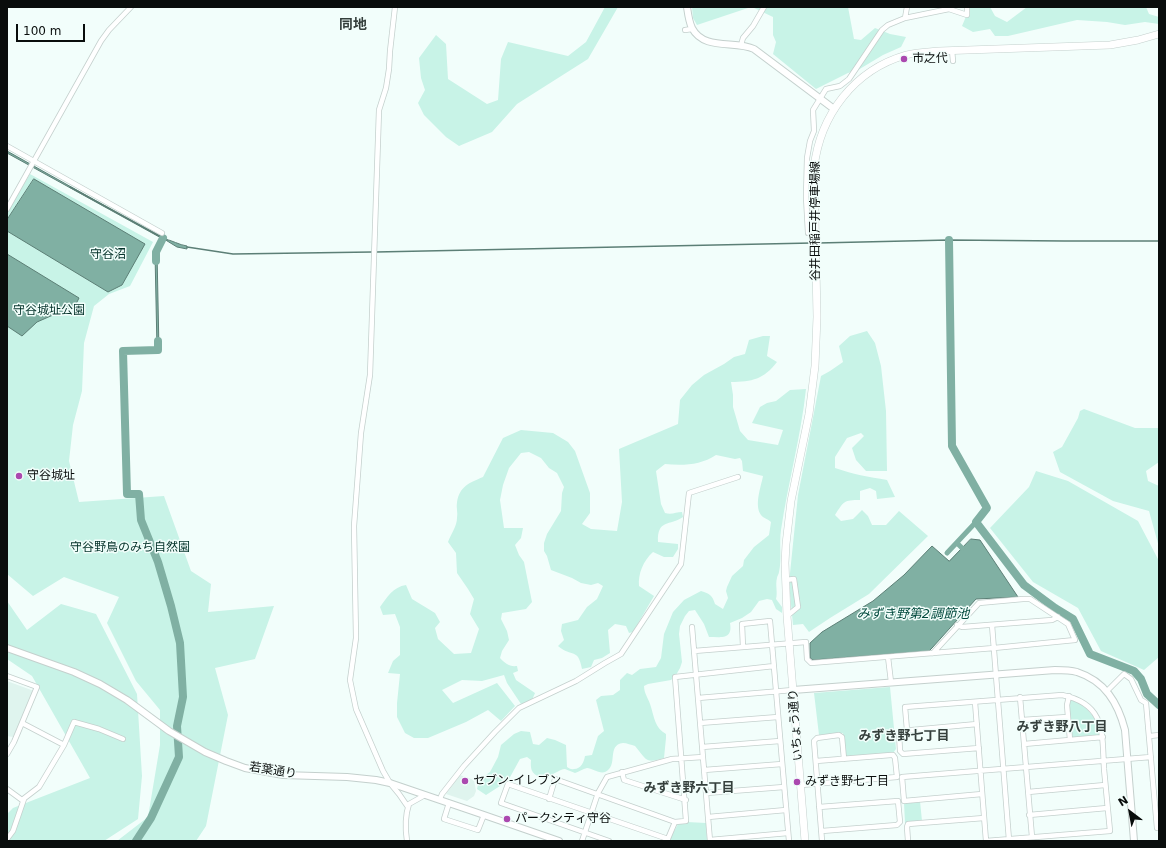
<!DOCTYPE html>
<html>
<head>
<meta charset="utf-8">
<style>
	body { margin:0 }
	#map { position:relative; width:1166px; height:848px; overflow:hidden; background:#f2fefb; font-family:"DejaVu Sans",sans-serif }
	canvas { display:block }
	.frame { position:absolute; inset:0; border:8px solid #090d0c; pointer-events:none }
	.north { position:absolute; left:1110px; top:792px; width:40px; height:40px; -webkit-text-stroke:3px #f2fefb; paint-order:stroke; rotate:328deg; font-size:11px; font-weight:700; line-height:16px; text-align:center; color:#090d0c }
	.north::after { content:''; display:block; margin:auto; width:14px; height:18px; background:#090d0c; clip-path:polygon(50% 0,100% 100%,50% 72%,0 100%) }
	.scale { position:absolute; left:16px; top:24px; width:69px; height:18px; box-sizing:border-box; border:2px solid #090d0c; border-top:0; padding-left:5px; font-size:12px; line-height:14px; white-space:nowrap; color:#090d0c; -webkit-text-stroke:3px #f2fefb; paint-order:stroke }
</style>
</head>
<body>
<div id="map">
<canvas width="1166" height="848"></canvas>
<div class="frame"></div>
<div class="north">N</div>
<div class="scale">100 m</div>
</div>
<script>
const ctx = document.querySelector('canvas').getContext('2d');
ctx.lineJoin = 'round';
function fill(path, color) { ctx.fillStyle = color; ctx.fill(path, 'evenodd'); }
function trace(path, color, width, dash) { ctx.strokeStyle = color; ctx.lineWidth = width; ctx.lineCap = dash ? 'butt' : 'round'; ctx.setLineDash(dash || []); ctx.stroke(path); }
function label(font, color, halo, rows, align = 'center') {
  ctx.font = font + ' "DejaVu Sans","Noto Sans JP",sans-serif'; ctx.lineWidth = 3; ctx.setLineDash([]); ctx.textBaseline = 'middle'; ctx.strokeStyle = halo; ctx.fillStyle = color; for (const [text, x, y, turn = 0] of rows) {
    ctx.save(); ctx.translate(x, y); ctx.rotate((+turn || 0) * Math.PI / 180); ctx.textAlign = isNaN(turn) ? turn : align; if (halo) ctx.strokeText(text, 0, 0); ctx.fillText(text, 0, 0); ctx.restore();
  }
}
const built = new Path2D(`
	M7,681L34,691L13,737L7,736Z
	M460,775L474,780L476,791L474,796L467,801L446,794Z`);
const green = new Path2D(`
	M605,7H618L588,59L517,104L492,132L459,146L446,137L424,115L418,103L425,90L421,78L419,58L436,35L446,44L448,79L487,104L498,100L501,59L508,42L568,56L586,42Z
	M692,7H751L697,25L693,18Z
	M752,7H848L854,39L861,40L875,28L890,34L906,37L901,47L883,55L858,70L848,73L816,89L773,54L776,42L773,35V17Z
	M970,7H990L995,16L1007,22L1027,7H1146L1149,14L1159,17V24L1145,22L1125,25L1107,22L1077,20L1008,36H995L990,29L973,32L962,26Z
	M30,174L153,242L130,286L109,294L94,306L84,343L82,391L73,425L69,461L79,502L164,496L191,571L211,584L208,612L274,606L255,659L215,668L228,715L206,826L196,841H117L148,817L160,745V710L136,681L107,623L119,597L64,577L33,596L7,574V212Z
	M867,331L875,343L881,366L886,411L887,471H866L856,460L852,448L864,436L861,433L847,438L835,457V468C852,474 869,477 887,480L895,497L877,499L876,491L870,488L860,491V500C844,500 844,501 835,515L841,521L853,519L862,510L868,516L872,525H886L899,511L928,536L869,594L830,618L809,632L803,624L793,625L789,583L798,495L821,376L830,371L843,362L839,346L850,336Z
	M763,336H770L767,356L777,362C764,379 752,382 731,382L733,395V407L740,431L748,440L778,445L783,430L752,423L760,407L767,403L776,401L790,390L806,389C801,436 788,483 781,530C779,543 782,560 779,572C779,574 777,576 777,578C775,585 778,592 776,599L782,607V613L776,609L772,600L767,599L759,601L751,612L742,618L730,623C733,640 721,637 709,637L704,624L695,610L689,611L685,616L680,626L679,634L682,662L680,668L676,675L671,680L648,684L644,686C644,694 649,699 651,707C654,717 655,728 666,734V738L664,758C645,764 647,760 635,746C631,745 627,743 623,743C606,745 619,766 605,772C599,774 592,768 587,768C583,769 578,772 575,773C572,772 568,770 565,769C560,769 549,777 543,779C533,774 530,772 531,760L527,757L520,759L509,779L500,786L486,795L477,789L479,780L490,772L498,757L501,745L514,734L521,731L530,732L533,744L539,745L547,738L555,740L566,745L567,767C569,768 571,770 574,769C581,769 584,762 585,756L592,755L598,736L604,731L596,700L601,696L613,695L620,690V680L627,673L632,675L640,669L656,667L661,658L664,634L673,612L684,600L701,591C710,594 712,595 715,604L723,609L728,598L726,591L727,587L732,576L743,566L744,560L754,547L769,535L771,522C768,519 763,518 761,515C754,505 761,487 763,476L743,471L742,461L740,458L735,459L716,455C701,465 683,466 665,464L656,471L661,504L665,513C672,515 676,512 682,512L683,517C670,526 657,519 658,542L678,544V549L673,557H664L653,552C643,561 638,574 639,586L654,596L633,632L629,633L626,626L615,624L608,630L610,653L602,658L594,660L591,667L582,669C578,647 572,658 558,646L564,640L561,631L562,624L578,620L587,607L597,599L603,586L598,583L591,585L581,583L572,578L551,570L547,556L544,551V543L547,534L561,511L562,493L564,487L557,473L549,468L541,458L529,452L521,453L509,468L503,485L500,500L504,528H523L521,538L515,545L519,555L524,562L532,602L526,609L502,613L501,619L507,631L509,640L502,651L500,658C505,663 509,667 517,666L518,671L513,673L516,680L535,693L532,700L521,704L507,683L504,675L482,681L462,680L442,690L453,703L497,683L515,706L501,721L488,710L466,722L428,738H414L405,733L397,717V703L400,674L388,673L393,661L400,655V627L395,614L383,615L380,607C387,597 393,587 406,585L412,599L435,613L440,622L435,628L438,639L454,654L471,653L479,629L470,614L474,599L468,589L457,573L456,553L448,542C451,534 457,526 457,518C458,513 456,507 457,502C460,486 469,483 483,477L503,438L521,430L553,433L568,442L575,451L590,493V513L582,524L591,529L617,531L622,502L619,449L678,424L680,400L692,385L704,375L724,364L734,357L745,354L749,340Z
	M1084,409L1135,428H1159V462L1146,471L1148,481L1159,486V547L1149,511L1113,501L1060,472L1053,452L1062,447L1078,418L1080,411Z
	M1036,471L1068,481L1138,521L1159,561V657L1144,670L1101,651L1078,608L1033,582L990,528L1029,487Z
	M7,601L27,630L61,604L96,614L137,694L142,776L138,819L104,841H7V814L13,808L90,778L32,676L7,659Z
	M890,687L896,749L893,753L847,757L846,755L843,733L819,735L814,693Z
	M1070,699C1088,706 1095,716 1101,734L1099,735L1072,738L1068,705Z
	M920,801L922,821L905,823L904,803Z
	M687,822L706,823L707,841H669L678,824Z`);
const water = new Path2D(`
	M7,151L164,239C172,240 179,245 187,246V249L177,247L164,239L157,252L159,351L157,349L155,253L163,239L7,153Z
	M34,179L145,244L122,285L108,292L7,231V220Z
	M7,254L79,298L74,308L53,315L37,322L22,336L7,326Z
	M971,539L980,540L1018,597L976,599L932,648L929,651L813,660L810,658V643L822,632L873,601L904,575L932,546L949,561Z`);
const stream = new Path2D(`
	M70,187L167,240
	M818,243L949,240L1064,241H1159
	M187,247L233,254L372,252
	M376,252L812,243`);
const canal = new Path2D(`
	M957,543L962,548
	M947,553L976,522`);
const river = new Path2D(`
	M949,240L952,446L987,508L976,522L1024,585L1055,608L1073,619L1090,654L1134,671L1141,679L1147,694L1159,705
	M156,261V252L163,238
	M136,841L151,818L179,757L177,726L183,697L180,643L171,606L158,562L141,520L139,494H127L123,351L158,350V341`);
const minor = new Path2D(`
	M395,7L390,51L389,69L386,88L379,110L370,375L361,433L354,526L356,638L350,680L356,709L383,771L390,783L399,794L408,807
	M905,18L949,9L967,15V7
	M685,30L692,29
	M741,45L743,38L753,26L764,7
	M952,50L953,61
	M7,146L162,233
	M7,209L101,41L109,30L131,7
	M808,233L806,197L807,158L810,141L814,131L813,110L826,89L840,86L849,79L882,30L888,25L905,18L907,7
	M785,580L794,579L798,607L787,616
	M957,625L962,627L1052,620L1058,617
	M992,625L1009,840
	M692,627L710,841
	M743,647L742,624L770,621L789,841
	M694,651L806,642L807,659L811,663L994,648L1075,640L1068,624L1030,599H1023L979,603L933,653
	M888,657L891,682
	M7,676L37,687L14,742L7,754
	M1107,691L1124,674L1131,679L1141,700L1146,703L1157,828H1159
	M1069,696L1067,705L1070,740
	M1020,697L1032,837
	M698,698L793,690
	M975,702L986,841
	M1022,720L1067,717
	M22,723L64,745
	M700,723L778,717
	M977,724L901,731L899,733L900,751L903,754L979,748
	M907,730L905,707L1062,695C1106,704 1102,733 1104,769C1106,790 1108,810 1110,831L986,841
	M1150,736L1159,735
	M1024,744L1103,737
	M702,747L780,741
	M704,770L782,764
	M622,772L624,780L686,800
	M801,785L897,777L895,758L893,755H891L816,761
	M7,789L22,800L39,787L64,745L74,722L99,729L123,739
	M1028,792L1105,785
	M706,793L784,787
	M982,794L904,801L902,777L1151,757
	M440,799L442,794L464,766L495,732L519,708L576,681L605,663L621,654L681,564L689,493L738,477
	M549,799L555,779L675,822L686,821L675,677L774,666
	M449,803L444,819L478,830L484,815
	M819,807L898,801L900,822L897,825L822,831
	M1029,815L1107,808
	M708,817L786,810
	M7,839L13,831L24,799
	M710,840L788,833
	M407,841C405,828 405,816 409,804L425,795
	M582,841L598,793L607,777L672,759L703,757
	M609,841L501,803L508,784L668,839
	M667,841L675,822
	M822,841L814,741L817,738L839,735L842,737L844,759
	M908,841L907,827L908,824L984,818`);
const tertiary = new Path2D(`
	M687,7C688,14 689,22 692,28C704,51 735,40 754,49L834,109
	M7,648L74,672L100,684L127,700L169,731L205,752L226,761L245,768L283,775L347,777L376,780L390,783L484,815L559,841
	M793,690L1055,670C1062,670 1070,670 1077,672C1105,681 1118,703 1125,730L1134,841`);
const secondary = new Path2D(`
	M805,841L787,616L785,563L786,544L791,501L809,414L815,366L817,317L814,168C820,115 854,70 906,55C917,52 928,52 939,51L1110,45L1138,40L1159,34`);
const markers = [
	[904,59,4,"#ab48af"],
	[19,476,4,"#ab48af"],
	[465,781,4,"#ab48af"],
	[797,782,4,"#ab48af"],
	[507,819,4,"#ab48af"]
];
const poiNames = [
	["市之代",912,59],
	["守谷城址",27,476],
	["セブン-イレブン",473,781],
	["みずき野七丁目",805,782],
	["パークシティ守谷",515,819]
];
const streetNames = [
	["谷井田稲戸井停車場線",816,221,-90],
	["いちょう通り",796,725,-94],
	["若葉通り",273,771,9]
];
const parkNames = [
	["守谷沼",108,255],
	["守谷城址公園",49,311],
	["守谷野鳥のみち自然園",130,548]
];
const waterNames = [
	["みずき野第2調節池",913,615]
];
const neighbourhoodNames = [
	["みずき野八丁目",1062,728],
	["みずき野七丁目",904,737],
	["みずき野六丁目",689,789]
];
const quarterNames = [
	["同地",353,25]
];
fill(built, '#dff4ee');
fill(green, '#c8f3e7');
fill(water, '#80b0a3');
trace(water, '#5c7f76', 1);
trace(stream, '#5c7f76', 1.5);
trace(canal, '#80b0a3', 5);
trace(river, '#80b0a3', 8);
trace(minor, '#c4d0cd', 6);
trace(tertiary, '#c4d0cd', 8);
trace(secondary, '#c4d0cd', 8);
trace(minor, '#fff', 4.5);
trace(tertiary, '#fff', 6);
trace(secondary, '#fff', 7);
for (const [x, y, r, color] of markers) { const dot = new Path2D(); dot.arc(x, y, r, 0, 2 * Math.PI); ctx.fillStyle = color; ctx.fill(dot); trace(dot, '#f2fefb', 1.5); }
label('12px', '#090d0c', '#f2fefb', poiNames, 'left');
label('12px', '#090d0c', '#f2fefb', streetNames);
label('12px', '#033229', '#f2fefb', parkNames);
label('italic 13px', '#00493c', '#f2fefb', waterNames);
label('bold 13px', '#353f3c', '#f2fefb', neighbourhoodNames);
label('bold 14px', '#353f3c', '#f2fefb', quarterNames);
</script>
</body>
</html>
